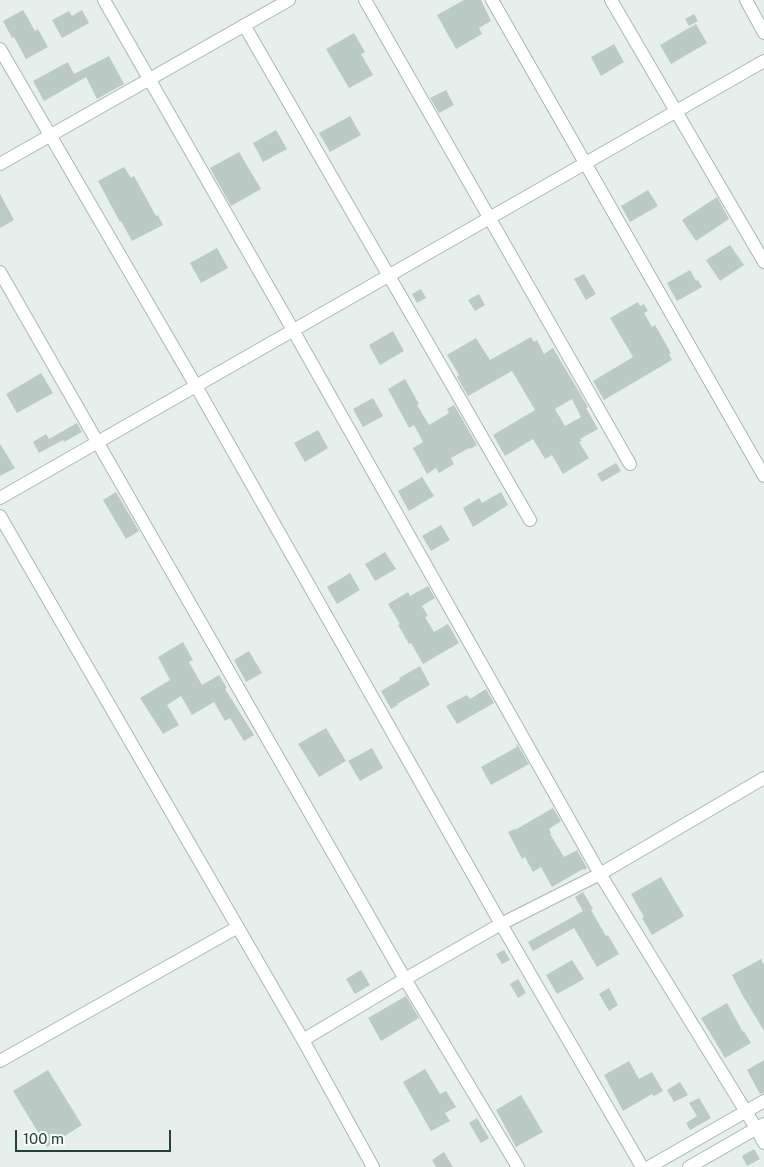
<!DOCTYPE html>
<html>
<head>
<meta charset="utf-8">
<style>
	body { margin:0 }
	#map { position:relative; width:764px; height:1167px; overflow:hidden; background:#e6efeb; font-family:"Public Sans",sans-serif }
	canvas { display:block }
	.scale { position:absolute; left:15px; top:1130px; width:156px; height:22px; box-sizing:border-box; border:2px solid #24423a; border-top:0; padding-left:6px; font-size:15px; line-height:18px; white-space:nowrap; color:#24423a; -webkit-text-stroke:4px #f7fbf9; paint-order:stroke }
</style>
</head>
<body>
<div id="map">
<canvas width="764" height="1167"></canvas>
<div class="scale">100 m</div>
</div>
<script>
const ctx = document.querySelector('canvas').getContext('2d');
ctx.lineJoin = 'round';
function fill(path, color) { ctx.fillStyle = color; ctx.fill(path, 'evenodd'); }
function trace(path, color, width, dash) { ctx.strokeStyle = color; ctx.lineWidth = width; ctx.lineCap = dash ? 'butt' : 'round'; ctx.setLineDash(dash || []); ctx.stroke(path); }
const building = new Path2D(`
	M464,0H481L491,21L479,28L482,34L456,49L437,15Z
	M23,10L35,31L38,29L48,47L26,59L14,37L12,38L3,21Z
	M82,10L89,23L62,38L52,20L69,11L72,16Z
	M694,14L698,21L689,26L685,19Z
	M696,24L707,43L671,64L660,45Z
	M354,33L365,52L361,54L373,75L349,88L326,49Z
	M614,44L624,62L601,76L591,57Z
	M109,56L124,84L97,99L86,77L44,101L33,81L68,62L74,74Z
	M446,90L454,105L439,113L430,98Z
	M350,116L361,135L330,152L319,133Z
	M276,130L287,149L263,162L253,143Z
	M239,152L261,189L231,206L210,168Z
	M124,167L131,178L134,176L156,216L158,215L163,225L132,241L121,221L120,222L98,181Z
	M648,190L658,206L630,222L621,206Z
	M0,194L14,220L0,228Z
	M717,197L729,219L696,241L682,220Z
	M730,245L744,265L720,281L706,260Z
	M217,248L228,268L201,283L190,263Z
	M690,270L696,281L698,280L702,287L677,301L667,283Z
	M584,274L596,294L586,300L574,279Z
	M421,289L426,298L417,303L412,294Z
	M479,294L485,305L475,311L468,300Z
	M638,302L640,306L644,304L648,311L644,313L652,327L655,325L671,353L669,354L672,360L604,400L593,381L633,357L610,318Z
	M393,331L404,351L380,365L369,345Z
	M531,337L534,342L537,340L544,354L553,348L588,407L586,408L598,429L580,439L582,441L579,442L589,458L563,474L552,455L545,459L533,439L505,456L493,435L535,410L512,371L468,396L457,377L459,375L447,355L476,338L490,360ZM572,399L581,417L565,426L555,409Z
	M41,373L53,393L17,413L6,394Z
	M405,379L419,404L417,405L429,425L449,413L447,409L454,405L477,445L470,449L469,448L451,458L454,464L439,473L436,468L427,474L413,448L423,442L414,425L409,428L388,389Z
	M373,398L383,416L363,427L353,409Z
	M77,423L82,432L64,442L63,440L39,453L33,442L46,434L49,439Z
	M318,430L328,448L305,462L294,443Z
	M0,444L15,468L0,476Z
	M616,463L621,471L602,482L597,474Z
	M422,477L434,496L409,511L398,491Z
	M116,492L139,531L126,539L103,500Z
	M501,492L508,505L473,527L463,508L479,498L482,503Z
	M441,525L450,540L431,551L422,536Z
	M385,552L396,569L375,581L365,564Z
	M350,573L360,590L337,604L327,587Z
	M428,586L435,598L422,606L428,616L425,617L434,632L448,624L459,643L423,664L411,643L409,644L398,625L400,624L388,604L408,592L410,596Z
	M183,642L193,660L189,662L202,685L219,675L227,688L225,689L254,735L244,741L230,718L225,721L214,702L192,715L181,696L167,705L179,725L163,734L140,698L170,680L158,657Z
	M249,651L262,673L246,682L234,660Z
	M420,666L430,685L397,704L398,705L391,709L381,691L400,680L399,678Z
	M486,689L494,703L457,724L446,706L467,695L470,699Z
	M326,728L346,761L319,777L298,744Z
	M517,744L529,764L491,785L481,767L517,747L516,745Z
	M372,748L383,768L360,781L348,761Z
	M553,808L561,821L549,829L551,833L550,834L564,857L577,850L587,868L584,870L583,869L552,887L541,867L533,872L525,857L522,859L508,832L515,829V830Z
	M661,877L684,916L652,935L642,918L644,917L631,894Z
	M583,892L593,909L591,910L606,936L608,935L619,954L597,967L574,928L533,951L528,942L583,911L575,897Z
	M504,950L510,960L502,964L496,954Z
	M761,959L764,965V1031L743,996L732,975Z
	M572,960L584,979L557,994L546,975Z
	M361,970L370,985L355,994L346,979Z
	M518,979L526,993L518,998L510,984Z
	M609,988L618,1005L609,1011L599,994Z
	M406,996L419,1018L381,1041L368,1018Z
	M727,1003L743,1032L744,1031L751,1043L725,1058L701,1018Z
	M764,1060V1093L760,1094L747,1070Z
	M629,1061L639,1079L652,1072L663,1091L654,1096L652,1094L623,1111L604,1075Z
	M425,1069L440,1094L446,1091L456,1107L445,1113L450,1121L431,1131L403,1082Z
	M48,1070L82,1125L47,1147L13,1091Z
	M680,1082L688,1095L674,1102L667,1090Z
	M521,1095L543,1132L516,1147L496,1110Z
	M699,1098L711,1118L690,1130L686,1123L697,1116L689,1103Z
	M477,1118L489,1138L481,1143L469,1123Z
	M754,1149L760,1159L747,1166L742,1156Z
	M444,1152L453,1167H436L432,1160Z`);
const minor = new Path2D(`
	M104,0L293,330L600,874L756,1128L764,1143
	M365,0L630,464
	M492,0L764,476
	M611,0L764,262
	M746,0L764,33
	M244,25L530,520
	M0,49L196,386L501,924L642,1167
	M0,164L289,0
	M0,272L405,979L518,1167
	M0,498L764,61
	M0,516L303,1040L373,1167
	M303,1040L405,979L501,924L600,874L764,778
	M0,1061L238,927
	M649,1167L764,1101
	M689,1167L764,1124`);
fill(building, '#bbcac4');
trace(minor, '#a8b8b2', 14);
trace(minor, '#fff', 12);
</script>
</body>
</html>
